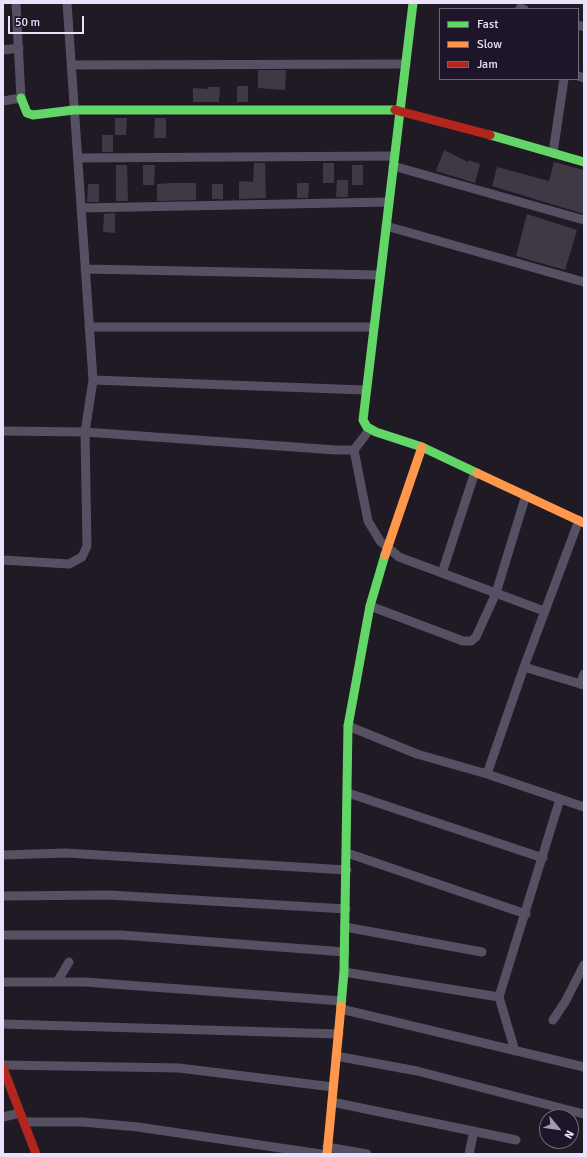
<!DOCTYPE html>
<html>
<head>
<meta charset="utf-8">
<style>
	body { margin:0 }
	#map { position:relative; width:587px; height:1157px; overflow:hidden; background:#1f1a24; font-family:Signika,sans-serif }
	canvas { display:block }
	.frame { position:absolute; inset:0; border:4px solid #ebe1fb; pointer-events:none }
	.legend { position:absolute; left:439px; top:8px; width:140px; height:72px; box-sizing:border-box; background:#1e1529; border:1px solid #70677d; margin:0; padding:5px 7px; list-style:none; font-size:12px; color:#ebe1fb }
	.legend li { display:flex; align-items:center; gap:8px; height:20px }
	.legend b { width:20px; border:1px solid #70677d }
	.north { position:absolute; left:539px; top:1109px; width:40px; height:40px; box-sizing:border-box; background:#1e1529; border:1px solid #70677d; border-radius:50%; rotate:119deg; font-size:11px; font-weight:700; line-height:16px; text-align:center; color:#ebe1fb }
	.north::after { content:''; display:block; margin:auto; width:14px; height:18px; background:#a49bb0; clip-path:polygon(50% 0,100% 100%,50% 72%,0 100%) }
	.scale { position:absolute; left:8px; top:16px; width:76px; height:18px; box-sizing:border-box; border:2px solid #ebe1fb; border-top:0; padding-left:5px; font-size:12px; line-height:14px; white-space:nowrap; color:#ebe1fb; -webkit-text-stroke:3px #1e1529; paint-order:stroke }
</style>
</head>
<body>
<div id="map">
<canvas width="587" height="1157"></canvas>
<div class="frame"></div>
<ul class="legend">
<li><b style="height:5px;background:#63d668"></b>Fast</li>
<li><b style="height:5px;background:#ff974d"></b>Slow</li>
<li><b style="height:5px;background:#b3261e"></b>Jam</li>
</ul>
<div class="north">N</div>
<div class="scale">50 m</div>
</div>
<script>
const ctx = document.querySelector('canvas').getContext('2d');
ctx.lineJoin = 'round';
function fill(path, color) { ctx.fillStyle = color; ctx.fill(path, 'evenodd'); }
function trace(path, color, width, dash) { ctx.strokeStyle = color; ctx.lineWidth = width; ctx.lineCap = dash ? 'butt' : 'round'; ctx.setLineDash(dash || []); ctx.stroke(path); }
const building = new Path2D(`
	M258,70H286L285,90L258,88Z
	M237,86H248V102H237Z
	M208,87H220L219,102H193V88L208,89Z
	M115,118H127L126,135H115Z
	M155,118H166V138H154Z
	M102,135H113V152H102Z
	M444,150L468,162L469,160L480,164L475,183L436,171Z
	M554,162L584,170V214L492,186L497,167L549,181Z
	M254,163H265L266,198L239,199V181L253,182Z
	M323,163H334V183H323Z
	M116,165H127L128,201H116Z
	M143,165H155L154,185H143Z
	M352,165H363V185H352Z
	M337,180H348V197H336Z
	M171,183H196V200L157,201V184Z
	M297,183H309L308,198H297Z
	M88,184H99V202H87Z
	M212,184H223V199H212Z
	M115,213V233L103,232L104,214Z
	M527,214L577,230L565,270L516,256Z`);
const street = new Path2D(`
	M67,3L93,380
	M520,8L524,9
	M578,25L584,27
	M3,50L19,48
	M72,65L406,64
	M578,76L584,78
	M3,101L21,98L16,3
	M553,153L564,79
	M78,158L394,156
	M393,166L584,220
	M81,208L389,202
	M386,226L584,282
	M85,269L380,275
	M89,327H374
	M3,431L85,432L336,450H354L370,429
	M354,450L368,521L380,541L399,557L544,611
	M579,520L524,667L487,774L584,807
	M3,560L69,564L82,557L87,546L85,432L93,380L365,390
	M442,573L475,472
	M370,606L463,641H471L476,637L496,593L526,495
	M524,667L584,685
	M580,684L584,674
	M348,726L417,754L487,774
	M348,793L543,858
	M347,853L526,914
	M3,855L66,853L347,870
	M3,896L109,895L346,909
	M345,927L482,952
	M3,935H121L345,952
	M344,972L499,997L560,799
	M3,982H85L342,1001
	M57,982L69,962
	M499,997L515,1051
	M341,1009L584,1067
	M553,1020L565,1002L584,965
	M3,1024L339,1034
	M336,1056L417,1071L584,1114
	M3,1065L179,1068L333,1087
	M332,1102L516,1140
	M3,1117L20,1113
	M24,1122H83L138,1127L321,1154
	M327,1147L367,1154
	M469,1154L474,1131`);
const fast = new Path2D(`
	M413,3L363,420L367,427L376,432L422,447L477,473
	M21,98L27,113L33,115L74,110H395
	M490,135L584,162
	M341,1006L344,972L348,726L370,606L385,555`);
const slow = new Path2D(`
	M477,473L584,523
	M385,555L422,447
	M327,1154L341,1006`);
const jam = new Path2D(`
	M395,110L490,135
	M3,1068L36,1154`);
fill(building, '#3e3945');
trace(street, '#565063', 9);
trace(fast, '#63d668', 9);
trace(slow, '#ff974d', 9);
trace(jam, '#b3261e', 9);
</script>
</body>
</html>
